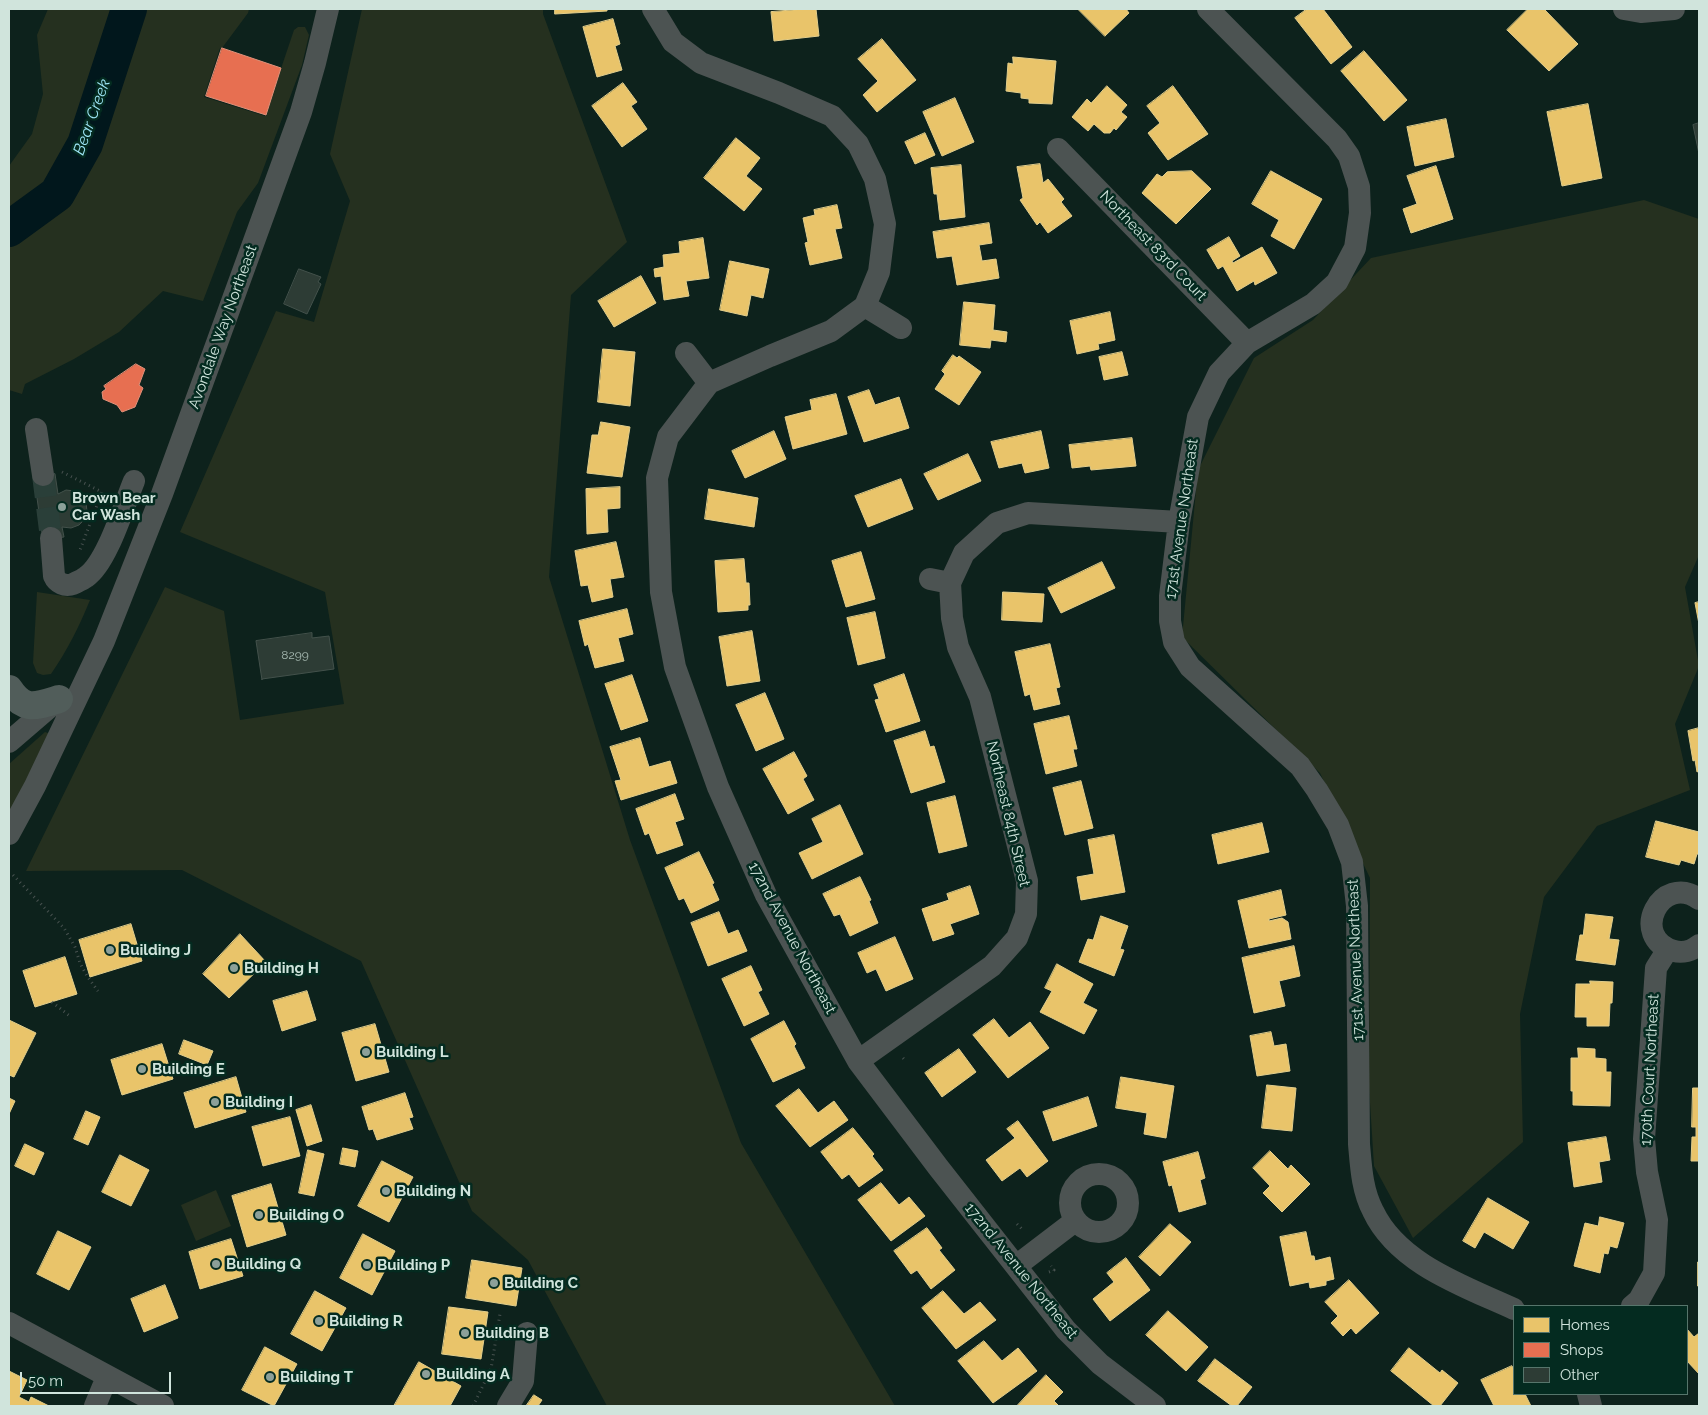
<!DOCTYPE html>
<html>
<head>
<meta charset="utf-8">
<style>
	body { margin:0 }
	#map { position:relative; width:1708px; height:1415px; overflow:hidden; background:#0d221c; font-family:Raleway,sans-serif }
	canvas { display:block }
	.frame { position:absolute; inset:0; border:10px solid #d0e4dc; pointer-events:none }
	.legend { position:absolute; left:1513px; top:1305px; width:175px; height:90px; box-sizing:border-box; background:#042b20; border:1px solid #56756b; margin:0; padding:6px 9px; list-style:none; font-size:15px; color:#d0e4dc }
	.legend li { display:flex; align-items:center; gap:10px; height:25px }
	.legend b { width:25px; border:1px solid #56756b }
	.scale { position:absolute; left:20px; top:1372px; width:151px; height:22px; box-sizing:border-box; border:2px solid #d0e4dc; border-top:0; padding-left:6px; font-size:15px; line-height:18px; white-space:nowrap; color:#d0e4dc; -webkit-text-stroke:4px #042b20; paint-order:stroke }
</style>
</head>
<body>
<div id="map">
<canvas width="1708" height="1415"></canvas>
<div class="frame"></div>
<ul class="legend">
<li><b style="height:14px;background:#e9c46a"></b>Homes</li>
<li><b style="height:14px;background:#e76f51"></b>Shops</li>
<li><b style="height:14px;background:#2d3c35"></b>Other</li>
</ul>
<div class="scale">50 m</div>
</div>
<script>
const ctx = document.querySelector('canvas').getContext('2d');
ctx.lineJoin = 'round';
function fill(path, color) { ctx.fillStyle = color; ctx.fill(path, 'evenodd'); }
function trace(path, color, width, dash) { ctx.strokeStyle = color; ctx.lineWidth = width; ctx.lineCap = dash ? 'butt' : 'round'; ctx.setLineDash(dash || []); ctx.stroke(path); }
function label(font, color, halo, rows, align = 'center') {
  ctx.font = font + ' Raleway,sans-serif'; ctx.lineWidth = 5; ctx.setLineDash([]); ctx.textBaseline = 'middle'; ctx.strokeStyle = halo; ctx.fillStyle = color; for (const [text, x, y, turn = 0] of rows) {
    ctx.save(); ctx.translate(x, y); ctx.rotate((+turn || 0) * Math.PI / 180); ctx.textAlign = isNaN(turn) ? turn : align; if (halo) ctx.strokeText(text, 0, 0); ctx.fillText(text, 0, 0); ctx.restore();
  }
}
const green = new Path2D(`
	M48,9H249L248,13L222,48H220L204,97L265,116L294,30L298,27H305L309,35L302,65L258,183L237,212L203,301L163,291L119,332L74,359L25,384L22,394L9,390V166L32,134L43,94L37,35Z
	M362,9H543V14L627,242L571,295L549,577L630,840L741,1143L895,1406H607L528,1260L472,1211L361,961L182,870L26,871L165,587L224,611L240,720L344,704L325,592L180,532L276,311L314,322L350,201L330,154Z
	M1644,200L1699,219V555L1685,587L1699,666L1675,724L1690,790L1597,826L1544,897L1520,1014L1523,1142L1413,1238L1374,1166L1369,1087L1370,878L1320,773L1182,637L1198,470L1254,358L1313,320L1371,258Z
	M37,592L90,600C79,627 67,651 51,674L43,675L37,673L33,663Z
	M45,732L51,734L9,823V764Z
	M216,1190L231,1226L196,1241L181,1205Z`);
const homes = new Path2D(`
	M555,9H607V11L555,14Z
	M805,9H816L819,36L774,41L771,12Z
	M1078,9H1126L1129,13L1105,36Z
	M1307,9H1323L1352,47L1331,64L1295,18Z
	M1528,9H1544L1578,44L1549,71L1507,30Z
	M613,19L620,44L615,46L622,70L597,77L583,27Z
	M882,39L916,80L877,112L863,95L878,81L858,59Z
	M1364,51L1407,100L1384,121L1341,71Z
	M1013,57L1056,61L1052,104L1029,103V99L1021,98V93L1006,91L1008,63L1013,64Z
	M623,83L637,102L631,106L647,129L622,147L592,106Z
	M1107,86L1127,105L1121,112L1127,117L1116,130L1114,128L1110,133H1104L1094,124L1088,131L1072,117L1087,99L1091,103Z
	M1173,86L1208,134L1168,160L1148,133L1160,123L1147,106Z
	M955,98L974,142L942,156L923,112Z
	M1588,104L1602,178L1562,186L1547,112Z
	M1446,119L1454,157L1415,166L1407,127Z
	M925,133L935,155L915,164L905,142Z
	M736,138L760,158L746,176L762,189L744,211L704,178Z
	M1040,164L1043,183L1048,179L1064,199L1061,202L1072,216L1048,233L1040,222L1037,225L1020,200L1023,198L1017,167Z
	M961,165L965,217L940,220L937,194H934L931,168Z
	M1436,166L1453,219L1411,233L1403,209L1417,204L1407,176Z
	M1192,171L1211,189L1176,224L1142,193L1157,174L1162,177L1167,172Z
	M1271,171L1322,199L1294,249L1271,236L1279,220L1252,204Z
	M837,205L842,228L835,229L842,258L810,265L805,243L808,242L803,218L815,215L814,210Z
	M989,223L992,243L979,245L982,261L996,259L999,278L957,285L952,256L937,258L933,232Z
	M1229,237L1240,256L1232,261L1233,263L1262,247L1277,273L1255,285L1254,281L1237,291L1223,266L1218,269L1207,250Z
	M703,238L709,278L686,281L689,296L664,300L661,276L655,277L654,269L664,267L663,255L680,253L679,242Z
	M730,261L769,269L763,298L751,295L747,316L720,310Z
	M641,276L656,303L614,327L598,301Z
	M964,302L995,305L993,330L1007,332L1006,342L991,340L990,348L960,345Z
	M1110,312L1115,340L1098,344L1099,349L1077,354L1070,321Z
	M603,349L635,352L630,406L598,402Z
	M1122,352L1128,375L1104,380L1099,357Z
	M953,355L957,358L959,356L981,372L959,405L935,389L945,374L942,371Z
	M869,390L875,405L899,397L909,428L864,442L848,397Z
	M836,394L847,434L793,449L785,417L812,410L810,400Z
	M601,422L630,427L622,477L587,473L592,435H598Z
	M774,431L786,459L745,478L732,451Z
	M1041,431L1049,468L1025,473L1022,463L999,468L991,442Z
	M1132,438L1136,466L1091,470L1090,466L1072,468L1069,445Z
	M968,454L981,481L938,500L924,474Z
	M901,479L913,509L868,527L855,496Z
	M620,487V508L607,509L608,532L587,534L586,489Z
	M709,489L758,498L754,527L705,519Z
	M616,542L624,577L610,579L613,597L592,602L588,585L581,586L575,551Z
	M861,552L875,599L846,607L832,561Z
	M744,559L746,583H749L750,605H748V610L718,612L715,561Z
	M1102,562L1115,588L1061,613L1048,588Z
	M1003,592L1044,594L1042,622L1002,620Z
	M1699,602V624L1695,603Z
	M627,609L633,634L618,638L624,661L595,668L588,644L585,646L579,621Z
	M875,612L885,658L858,665L847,618Z
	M752,631L760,681L727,686L719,637Z
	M1050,644L1060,687L1056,688L1060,704L1034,710L1030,694L1025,696L1015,652Z
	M904,674L920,721L886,732L875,700L879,699L874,685Z
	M632,675L648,721L621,730L605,684Z
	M765,693L784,739L756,751L736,705Z
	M1069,716L1077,749H1073L1077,766L1046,774L1034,724Z
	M1699,728V771L1697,772L1695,760L1693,761L1688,731Z
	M925,731L930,747L934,746L945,782L911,793L894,741Z
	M640,738L649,767L670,761L677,783L621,800L615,781L621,780L610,747Z
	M794,752L807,776L803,779L814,800L788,814L763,769Z
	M1081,781L1093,828L1065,835L1053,788Z
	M675,794L684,819L675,822L683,845L657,854L649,833L645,835L636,809Z
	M955,796L967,846L939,853L927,803Z
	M840,805L863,854L812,879L799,853L823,842L812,819Z
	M1656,821L1699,832V854H1697L1694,864L1681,860L1679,865L1646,857Z
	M1262,823L1269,852L1218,864L1212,835Z
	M1114,835L1125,892L1081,900L1077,877L1094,874L1088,840Z
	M699,852L714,883L712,884L719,900L691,913L684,898L679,900L665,868Z
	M860,877L871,900L869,901L878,923L850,936L840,914L834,916L823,894Z
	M970,886L979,914L950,924L954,934L933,941L922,909L949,900L947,894Z
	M1281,890L1286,915L1269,919V921L1282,918L1288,922L1291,939L1249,948L1238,901Z
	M719,912L728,934L738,930L747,951L708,966L691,923Z
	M1586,914L1613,917L1609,939L1619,940L1615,965L1576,960L1580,935H1583Z
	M1101,916L1128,926L1120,949L1124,950L1114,976L1079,962L1088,939L1093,940Z
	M131,924L142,961L90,977L79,940Z
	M240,934L266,962L229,998L203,974Z
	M895,937L913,979L886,991L876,969L867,973L858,953Z
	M1294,946L1300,976L1279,981L1285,1006L1254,1013L1242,958Z
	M65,957L77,994L35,1007L23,971Z
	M1057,964L1093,984L1083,1003L1097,1010L1084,1034L1040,1012L1052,991L1045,988Z
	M751,966L762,990L758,992L769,1014L744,1026L722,979Z
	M1590,981L1613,982L1612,1003H1610L1609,1026H1587V1017H1575L1576,984H1590Z
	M307,991L316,1020L282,1031L273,1001Z
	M994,1019L1009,1038L1030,1022L1049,1048L1008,1078L973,1035Z
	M9,1020L36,1033L14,1077L9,1075Z
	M784,1021L796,1044L794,1046L805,1068L773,1082L751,1039Z
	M375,1024L389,1072L356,1081L342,1033Z
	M1271,1032L1274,1046L1286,1044L1290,1071L1257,1076L1250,1036Z
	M184,1040L213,1051L207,1065L179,1054Z
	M162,1044L173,1079L122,1095L111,1060Z
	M1578,1048L1595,1049V1058L1606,1059V1072H1611L1610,1106L1573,1105V1091H1571V1058H1578Z
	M959,1049L976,1072L942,1097L925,1073Z
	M236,1077L246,1112L195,1128L184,1093Z
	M1121,1077L1174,1086L1166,1138L1144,1134L1147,1113L1116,1108Z
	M1267,1085L1296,1088L1292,1131L1262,1128Z
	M1693,1088H1699V1161H1691L1692,1137H1696V1127H1692Z
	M799,1089L818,1113L834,1101L848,1120L810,1147L776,1106Z
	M405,1093L413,1117L409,1118L413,1129L377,1140L373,1129L369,1130L362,1107Z
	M1088,1097L1097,1126L1053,1141L1043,1112Z
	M9,1098L15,1101L9,1114Z
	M311,1105L322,1141L307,1146L296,1110Z
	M86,1111L100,1117L88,1145L74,1139Z
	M290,1117L300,1156L263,1166L252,1127Z
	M1018,1121L1048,1161L1027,1177L1020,1168L1002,1181L986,1160L1015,1138L1007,1129Z
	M853,1128L874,1154L872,1156L883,1170L859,1187L849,1174L842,1179L821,1152Z
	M1606,1137L1610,1160L1599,1162L1602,1182L1574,1187L1568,1143Z
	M25,1144L44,1153L34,1175L15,1166Z
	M343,1148L358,1151L355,1167L340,1164Z
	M308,1150L324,1154L314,1196L299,1193Z
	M1270,1151L1288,1169L1291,1165L1310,1184L1282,1212L1263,1193L1270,1186L1253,1168Z
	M1198,1152L1205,1178L1200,1180L1206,1204L1179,1212L1172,1185L1169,1186L1163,1162Z
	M120,1155L149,1170L131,1206L102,1192Z
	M382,1161L413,1177L389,1222L358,1206Z
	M881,1183L899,1205L909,1197L925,1216L891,1241L858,1200Z
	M271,1184L286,1235L247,1247L232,1196Z
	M1488,1198L1529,1222L1513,1249L1484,1232L1475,1248L1463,1241Z
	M1600,1217L1624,1223L1617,1248L1610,1246L1608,1254L1604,1253L1600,1273L1574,1266L1585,1223L1598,1226Z
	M1170,1224L1191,1242L1160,1276L1139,1257Z
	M927,1228L942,1248L939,1250L955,1270L931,1289L917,1270L911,1274L894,1251Z
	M58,1231L91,1247L69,1290L37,1274Z
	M1306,1232L1311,1256H1314L1315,1261L1330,1257L1334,1279L1326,1281V1285L1310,1288L1309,1282L1290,1286L1280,1237Z
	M363,1234L395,1251L372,1295L340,1278Z
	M231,1239L243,1276L200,1289L189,1252Z
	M1126,1258L1150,1290L1110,1321L1093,1299L1114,1282L1107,1273Z
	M472,1260L522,1268L516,1306L466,1298Z
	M1698,1262H1699V1286H1698Z
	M1349,1280L1379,1313L1356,1334L1351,1328L1343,1336L1331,1323L1338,1316L1325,1302Z
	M165,1285L178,1318L144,1332L131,1299Z
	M315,1291L346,1308L322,1351L291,1334Z
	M943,1291L964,1314L980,1302L996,1320L956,1349L922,1308Z
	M449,1307L488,1312L481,1359L442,1354Z
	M1168,1311L1208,1347L1186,1371L1146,1335Z
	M1687,1329L1694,1337L1699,1333V1374L1687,1361Z
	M984,1341L1002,1361L1018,1348L1037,1371L993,1403L958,1361Z
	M265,1347L297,1364L274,1406L242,1390Z
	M1409,1348L1440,1373L1442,1370L1458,1383L1440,1406H1434L1391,1371Z
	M1215,1359L1252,1387L1237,1406H1232L1198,1381Z
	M419,1362L461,1386L450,1406H394Z
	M1512,1366L1514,1370V1394H1525L1531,1406H1494L1481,1380Z
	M9,1371L27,1380L19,1397L29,1402L31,1397L49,1406H9Z
	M1046,1375L1063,1392L1054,1401L1059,1406H1017Z
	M534,1395L542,1400L538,1406H529L527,1405Z`);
const shops = new Path2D(`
	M222,48L281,68L266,115L206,96Z
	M136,364L145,369L139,385L143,388L135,407L122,412L117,405L103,399L102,392L106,389L104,386Z`);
const river = new Path2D(`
	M9,229L57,194L85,144L129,9`);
const building = new Path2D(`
	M1699,123V154L1693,125Z
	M299,269L321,277L318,282L321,284L307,314L284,304Z
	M55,474L58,494L66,490L74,491L82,495L86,503L87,511L85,519L79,525L71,528L62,527L64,537L43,540L34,477Z
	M312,633V638L329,636L334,669L262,679V680L256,641Z`);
const minorTunnel = new Path2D(`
	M43,475L51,538`);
const path = new Path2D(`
	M62,472L102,492L80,550
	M13,875L64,928L75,947L80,963L87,976L98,991
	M52,1002L71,1017
	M903,1058L905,1060
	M1017,1224L1022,1229
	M1049,1272L1054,1270L1051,1266
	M473,1406L491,1369L500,1314`);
const minor = new Path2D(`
	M653,9L673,42L701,63L779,93L832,116L858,144L875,179L885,224L879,272L865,306L831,331L770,356L709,383L668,437L657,478L661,592L675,667L718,787L766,895L858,1061L938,1167L1066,1330L1100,1364L1155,1406
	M1208,9L1337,139L1349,156L1359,187L1360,213L1355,248L1337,282L1313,304L1247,343L1219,373L1198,417L1179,522L1170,596V621L1174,642L1190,667L1300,766L1317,790L1338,825L1352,862L1357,906L1359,1144C1361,1167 1362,1190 1373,1211C1398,1264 1464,1286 1514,1309
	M1624,9L1641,12L1674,9
	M1058,149L1247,343
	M865,306L901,328
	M686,353L709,383
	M36,429L43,475
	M51,538L54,576C57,583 65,587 73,584C77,582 82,580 86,577C107,563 124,505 134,481
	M930,579L950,583
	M9,742L59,699
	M9,834L35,786L104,641L162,494L301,112L315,63L328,9
	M1699,899C1661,872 1628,937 1674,951C1682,953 1692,951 1699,945
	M858,1061L992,966L1017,938L1026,914L1027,881L980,697L958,647L952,618L950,583L964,553L997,523L1028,513L1179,522
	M1070 1203a29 29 0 1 1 58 0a29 29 0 1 1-58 0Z
	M1016,1266L1075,1221
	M1632,1306L1639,1300L1654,1273L1657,1220L1647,1172L1644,1139L1656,968L1668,949
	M9,1323L163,1406
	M1588,1394L1591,1406
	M95,1406L107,1377
	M508,1406L523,1381L527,1333`);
const major = new Path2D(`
	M9,689C24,712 36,706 59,699`);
const markers = [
	[62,507,5,"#8ca099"],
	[110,950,5,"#8ca099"],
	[234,968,5,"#8ca099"],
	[366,1052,5,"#8ca099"],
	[142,1069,5,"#8ca099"],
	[215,1102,5,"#8ca099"],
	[386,1191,5,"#8ca099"],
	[259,1215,5,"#8ca099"],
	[216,1264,5,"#8ca099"],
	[367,1265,5,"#8ca099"],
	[494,1283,5,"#8ca099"],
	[319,1321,5,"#8ca099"],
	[465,1333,5,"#8ca099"],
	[426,1374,5,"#8ca099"],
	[270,1377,5,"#8ca099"]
];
const numberNames = [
	["8299",295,655]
];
const streetNames = [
	["Northeast 83rd Court",1153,246,46],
	["Avondale Way Northeast",223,327,-70],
	["171st Avenue Northeast",1182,519,-82],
	["Northeast 84th Street",1008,814,77],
	["172nd Avenue Northeast",792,938,62],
	["171st Avenue Northeast",1356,960,-92],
	["170th Court Northeast",1650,1070,-87],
	["172nd Avenue Northeast",1021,1271,51]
];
const poiNames = [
	["Brown Bear",72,498],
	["Car Wash",72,515],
	["Building J",120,950],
	["Building H",244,968],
	["Building L",376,1052],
	["Building E",152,1069],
	["Building I",225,1102],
	["Building N",396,1191],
	["Building O",269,1215],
	["Building Q",226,1264],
	["Building P",377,1265],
	["Building C",504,1283],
	["Building R",329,1321],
	["Building B",475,1333],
	["Building A",436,1374],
	["Building T",280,1377]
];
const waterNames = [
	["Bear Creek",92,117,-70]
];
fill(green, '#25301f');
fill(homes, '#e9c46a');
trace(homes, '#e2ce8c', 1);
fill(shops, '#e76f51');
trace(shops, '#e0927b', 1);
trace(river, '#01171c', 36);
fill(building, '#2d3c35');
trace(building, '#43514b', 1);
trace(minorTunnel, '#2a3f39', 22, [22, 11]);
trace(path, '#485250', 3, [1, 4]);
trace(minor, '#4c5352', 22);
trace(major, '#515d5a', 28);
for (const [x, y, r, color] of markers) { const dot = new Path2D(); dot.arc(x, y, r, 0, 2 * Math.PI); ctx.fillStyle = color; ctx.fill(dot); trace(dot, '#042b20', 2); }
label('12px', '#a7bab2', null, numberNames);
label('15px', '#d0e4dc', '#042b20', streetNames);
label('bold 15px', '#d0e4dc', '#042b20', poiNames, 'left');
label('italic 16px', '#9ee6f6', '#042b20', waterNames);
</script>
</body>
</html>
